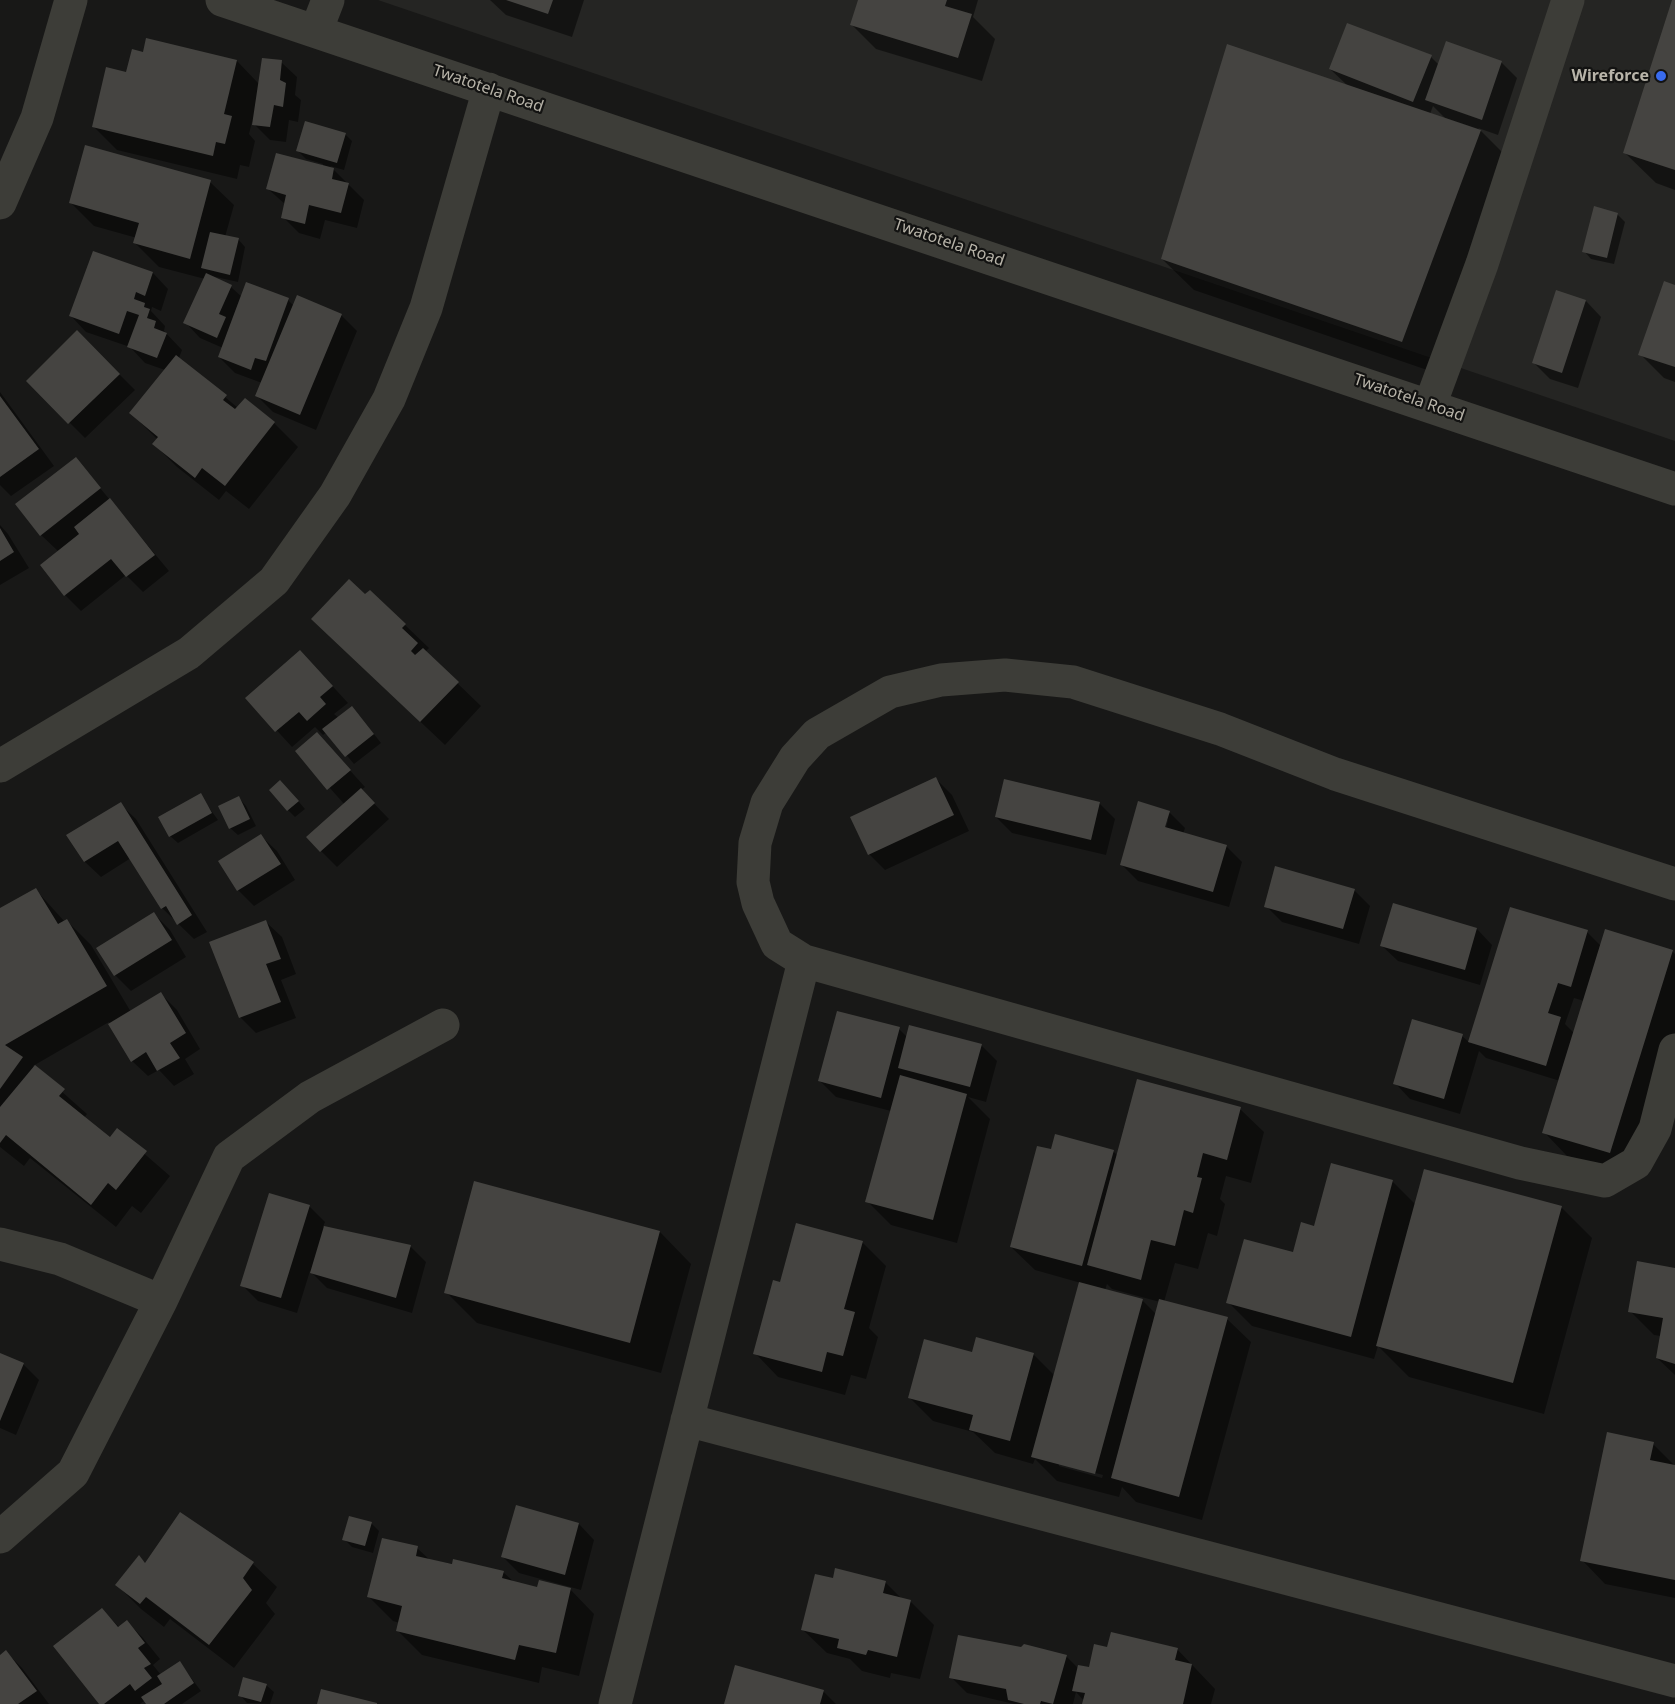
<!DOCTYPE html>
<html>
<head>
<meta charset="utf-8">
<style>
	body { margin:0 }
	canvas { display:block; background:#181817 }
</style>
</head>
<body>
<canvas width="1675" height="1704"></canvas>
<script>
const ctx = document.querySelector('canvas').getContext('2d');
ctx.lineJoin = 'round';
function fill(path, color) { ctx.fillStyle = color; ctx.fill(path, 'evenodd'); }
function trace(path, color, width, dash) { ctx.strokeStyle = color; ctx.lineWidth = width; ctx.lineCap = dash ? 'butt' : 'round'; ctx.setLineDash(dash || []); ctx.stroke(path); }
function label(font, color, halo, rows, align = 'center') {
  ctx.font = font + ' "Noto Sans",sans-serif'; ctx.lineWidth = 4.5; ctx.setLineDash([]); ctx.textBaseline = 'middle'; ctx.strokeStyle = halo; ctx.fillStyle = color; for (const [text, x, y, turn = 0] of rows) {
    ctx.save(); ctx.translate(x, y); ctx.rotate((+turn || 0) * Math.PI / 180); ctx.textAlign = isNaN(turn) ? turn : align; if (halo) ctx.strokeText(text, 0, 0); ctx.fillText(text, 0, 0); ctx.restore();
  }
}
const built = new Path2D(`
	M378,0H1675V441L1156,264Z`);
const shadow = new Path2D(`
	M490,0H584L572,37L506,15Z
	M860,0H978L973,17L995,39L982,81L876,49L852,25Z
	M1673,0H1675V190L1656,183L1624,152Z
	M1431,57L1439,65L1501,62L1517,78L1498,135L1478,128L1512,162L1433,372L1194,290L1162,259L1348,86L1330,69ZM1433,106L1446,119L1430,114Z
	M237,61L259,84L281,62L297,77L295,95L301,100L298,122L289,120L286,142L270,140L252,122L249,134L255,141L249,167L240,165L237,179L117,150L93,126L127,73Z
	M345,134L352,141L344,170L330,166L364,200L357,228L325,220L320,239L299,233L283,217L286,205L268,189L323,166V164L306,159L298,151Z
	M210,182L234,205L225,237L238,239L245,247L238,282L211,276L231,287L242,297L288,300L294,306L341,315L357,331L316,430L273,412L257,396L262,383L235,373L219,357L223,348L200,338L185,322L205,279L159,267L135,243L137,238L94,226L71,203Z
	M1617,214L1625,222L1614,264L1591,259L1584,251Z
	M94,252L153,273L168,289L161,311L152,307L151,311L165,326L164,331L182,350L179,358L238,408L245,400L274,423L298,447L249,509L226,491L219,500L177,467L154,444L157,439L131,413L165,370L145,363L130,347L86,332L71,316Z
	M1675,286V382L1664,378L1640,354Z
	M1586,301L1601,317L1578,388L1550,379L1534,363Z
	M77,332L135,390L85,438L28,381Z
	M0,392L54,466L11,496L0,485Z
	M76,459L169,571L143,592L126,575L81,611L65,595L59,552L41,535Z
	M0,525L8,534L29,568L0,585Z
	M366,596L405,625L429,648L425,652L481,706L445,745L337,643Z
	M316,668L348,703L334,714L339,718L359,715L381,743L354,764L327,732L323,735L315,727L292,747L247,698Z
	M317,734L365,787L361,790L389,819L337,867L321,851L345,805L297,751Z
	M936,779L952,795L969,831L885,870L869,854Z
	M288,789L305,809L295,817L288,810Z
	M200,795L218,820L178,843L170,836Z
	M239,798L246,806L256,826L238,835L230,828Z
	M1099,803L1115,819L1106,855L1012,833L996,817Z
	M120,804L136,819L207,932L194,939L162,908L131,858L101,877L85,862L68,836Z
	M1169,812L1185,828L1183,834L1226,846L1242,862L1229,907L1138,881L1122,865ZM1165,820H1168L1164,835Z
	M261,836L277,851L295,880L254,906L238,890Z
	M36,890L65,922L67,921L91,945L131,1012L161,994L177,1010L200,1049L185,1059L194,1074L174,1086L159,1070L148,1076L132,1061L109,1022L33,1066L87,1114L84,1118L110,1139L117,1130L170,1176L141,1213L132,1206L116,1227L30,1158L24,1166L0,1147V910Z
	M1354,890L1370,906L1359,944L1282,922L1266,906Z
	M1511,908L1587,932L1601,946L1672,951L1675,954V1041L1634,1176L1567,1156L1544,1132L1560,1081L1486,1058L1479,1051L1460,1114L1410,1099L1395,1083L1462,1036L1470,1043ZM1574,998L1584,1001L1574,1033L1565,1024Z
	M154,914L170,930L186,957L131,991L115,975L98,949Z
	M266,922L282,937L296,974L281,980L296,1018L256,1033L240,1017Z
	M1477,929L1492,945L1480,985L1398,961L1382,946Z
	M899,1029L907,1037L981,1045L997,1061L986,1102L968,1097L990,1119L957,1243L891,1225L867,1201L891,1111L836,1097L820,1081Z
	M1240,1109L1264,1132L1251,1183L1226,1176L1220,1199L1225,1204L1217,1236L1208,1233L1198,1269L1175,1263L1164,1302L1227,1319L1251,1342L1202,1520L1136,1502L1122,1487L1119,1497L1057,1481L1035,1459L1033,1464L995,1453L973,1432L933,1421L909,1397L973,1354H1033L1055,1376L1081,1283L1035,1270L1011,1247L1052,1151H1113L1118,1156ZM1107,1284L1112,1289L1160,1302L1157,1315L1142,1300L1105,1290ZM1059,1463L1103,1475L1102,1478L1059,1466Z
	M1392,1181L1416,1205L1561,1207L1592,1238L1544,1414L1409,1377L1378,1346L1374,1359L1252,1326L1228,1302L1294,1254L1315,1228Z
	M475,1183L660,1232L691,1264L661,1373L477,1323L446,1292Z
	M309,1206L325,1222L323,1227L411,1247L426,1262L412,1313L327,1288L310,1271L297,1313L258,1301L242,1285Z
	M862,1242L886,1266L869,1328L878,1337L866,1379L851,1375L845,1395L778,1377L755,1353L781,1283Z
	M1675,1270V1375L1657,1358L1661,1336L1654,1335L1630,1311Z
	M0,1355L23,1364L39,1380L16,1435L0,1428Z
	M1653,1444L1675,1466V1598L1605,1584L1582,1560Z
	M181,1514L253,1564L277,1587L266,1603L275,1614L234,1668L170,1619L164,1627L141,1609L117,1585L139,1557L146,1564Z
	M371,1523L379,1531L373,1553L352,1547L344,1539Z
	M579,1524L594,1540L581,1590L519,1573L503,1557Z
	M417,1548L430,1560L503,1572L514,1582L538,1588L568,1587L594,1614L579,1676L542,1667L539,1683L422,1655L398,1631L400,1623L393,1621L369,1597Z
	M834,1580L885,1582L902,1599L910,1601L934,1625L920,1679L891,1673L890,1678L862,1671L850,1659L827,1653L803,1630Z
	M102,1610L120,1628L127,1622L143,1638L160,1659L153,1665L161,1675L180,1663L201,1691L182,1704H148L145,1700L140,1704H101Z
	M1108,1649H1177L1215,1689L1211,1704H1084V1701L1076,1692L1073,1704H1014L967,1693L951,1677L1066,1656L1079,1669H1090Z
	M6,1652L22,1668L49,1704H0V1657Z
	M266,1685L274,1692L270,1704L247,1703L240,1695Z
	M823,1691L836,1704H725Z`);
const building = new Path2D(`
	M506,0H553L548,14Z
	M858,0H947L945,6L972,14L958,58L850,25Z
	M1672,0H1675V170L1623,153Z
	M1347,23L1432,55L1413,102L1329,69Z
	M146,38L237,60L224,114L232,116L225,144L216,142L213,156L92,127L106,67L126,72L132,49L143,52Z
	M1446,41L1502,61L1482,120L1425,100Z
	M1227,44L1481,130L1402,342L1161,259Z
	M262,58L282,60L280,80L286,83L283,107L274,105L270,127L252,125Z
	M305,121L346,133L337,163L296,151Z
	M85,145L211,180L190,259L133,243L139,223L69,203Z
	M276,153L334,168L332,179L349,183L341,213L309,205L305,224L281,218L286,195L266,189Z
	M1594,206L1618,213L1607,258L1582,252Z
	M210,232L239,238L230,275L201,268Z
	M93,251L153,272L145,296L136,292L134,299L145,303L144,307L150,309L147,318L156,321L154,328L167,333L157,358L127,347L139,315L127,311L119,334L69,316Z
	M206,273L232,285L219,314L226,317L217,338L183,323Z
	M1664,281L1675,285V367L1638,355Z
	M246,282L289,298L266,361L255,358L251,370L218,357Z
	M1556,290L1586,300L1562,373L1532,363Z
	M297,295L342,314L300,415L255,396Z
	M77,330L120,374L68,424L26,381Z
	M176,355L227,395L223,400L235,409L245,398L275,422L225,486L202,468L195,478L152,444L158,437L129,413Z
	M0,396L39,449L0,477Z
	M76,457L101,488L40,536L15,504Z
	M110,498L155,555L126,577L111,559L64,596L40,565L79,534L74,527Z
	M0,528L14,552L0,561Z
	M349,579L365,594L370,590L406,624L402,628L418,643L411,651L415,655L423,648L459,682L420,722L311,619Z
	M300,650L333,686L320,697L326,704L307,721L299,712L275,732L245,698Z
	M352,706L374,734L345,757L322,729Z
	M317,732L351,770L327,790L295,751Z
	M936,777L954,815L868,855L850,817Z
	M1004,779L1100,802L1091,840L995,817Z
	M280,780L299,801L287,811L269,790Z
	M361,788L375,803L320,852L306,837Z
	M201,793L212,813L169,837L158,817Z
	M239,796L250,819L229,829L218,806Z
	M1138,801L1170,811L1165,827L1227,845L1213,892L1120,865Z
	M121,802L192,915L177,925L166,906L161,909L118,841L84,862L66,835Z
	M261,834L281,864L237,891L218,861Z
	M1275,866L1355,889L1343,929L1264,907Z
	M36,888L58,924L67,919L107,986L5,1045L23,1057L0,1089V908Z
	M1393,903L1477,928L1465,970L1380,946Z
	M1510,907L1588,930L1571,987L1558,983L1548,1013L1561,1017L1546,1066L1468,1042Z
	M154,912L172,940L114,976L96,948Z
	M266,920L281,959L266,964L281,1002L239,1018L209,942Z
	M1605,929L1673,950L1610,1153L1542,1133Z
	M161,992L186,1033L170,1043L180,1058L157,1071L146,1052L131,1062L108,1024Z
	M837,1011L900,1027L881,1098L818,1081Z
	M1412,1019L1463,1034L1444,1099L1393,1084Z
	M909,1025L982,1044L970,1087L898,1068Z
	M35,1065L65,1089L59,1096L110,1137L117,1128L147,1151L116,1190L108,1183L91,1205L6,1135L0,1143V1107Z
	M900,1075L967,1094L933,1220L865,1202Z
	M1137,1079L1241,1107L1227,1160L1203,1153L1197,1177L1202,1178L1193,1213L1184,1210L1175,1246L1151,1240L1141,1280L1087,1265Z
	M1055,1134L1114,1150L1082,1266L1010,1247L1037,1146L1051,1149Z
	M1331,1163L1393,1180L1351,1337L1226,1303L1244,1239L1293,1252L1301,1222L1314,1226Z
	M1424,1169L1562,1206L1513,1383L1376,1346Z
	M474,1181L660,1231L630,1343L444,1293Z
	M269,1193L310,1205L281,1298L240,1286Z
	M796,1223L863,1241L844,1309L855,1312L843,1356L827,1352L822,1372L753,1354L773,1280L780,1282Z
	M324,1226L411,1245L396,1298L310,1273Z
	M1637,1261L1675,1268V1364L1656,1358L1663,1318L1628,1312Z
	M1079,1282L1143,1299L1095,1474L1031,1457Z
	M1159,1299L1228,1317L1179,1497L1111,1478Z
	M976,1337L1034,1353L1010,1441L969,1430L973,1415L908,1398L924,1339L972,1352Z
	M0,1353L24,1363L0,1421Z
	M1607,1432L1654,1442L1650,1460L1675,1465V1580L1580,1561Z
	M516,1505L579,1523L565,1575L501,1557Z
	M180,1512L254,1562L243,1578L252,1590L209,1645L146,1597L140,1604L115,1585L139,1555L145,1563Z
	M349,1516L372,1522L365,1546L342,1540Z
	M382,1538L418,1546L416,1556L452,1564L453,1559L504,1571L502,1578L537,1587L539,1580L571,1588L556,1653L519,1645L515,1660L396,1631L402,1606L367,1597Z
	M835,1568L886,1581L883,1593L911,1600L897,1657L868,1650L866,1655L837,1648L839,1639L801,1630L815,1574L833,1578Z
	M102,1608L118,1627L127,1620L145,1643L138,1648L151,1664L144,1668L152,1678L135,1691L130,1684L104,1704H99L53,1646Z
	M1111,1632L1178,1648L1175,1660L1192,1664L1183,1704H1082L1085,1693L1072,1691L1078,1665L1089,1667L1094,1644L1107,1647Z
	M958,1635L1021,1647L1024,1644L1067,1655L1053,1704L1041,1701L1040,1704H1024L1008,1700L1006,1689L949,1678Z
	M6,1650L37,1691L18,1704H0V1655Z
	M180,1661L194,1683L164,1704H146L141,1697L162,1684L157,1676Z
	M735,1665L824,1690L820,1704H724Z
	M243,1677L267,1684L261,1702L238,1696Z
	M321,1689L377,1703V1704H317Z`);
const minor = new Path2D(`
	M222,0L1675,489
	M316,31L328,0
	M0,203L37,118L71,0
	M1430,405L1482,264L1568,0
	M0,766L189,653L274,581L335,495L389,399L426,308L489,89
	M1675,884L1335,774L1220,729L1073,682L1005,675L941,680L890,692L817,734L795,758L767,803L755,843L753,882L758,903L777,944L804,961L1520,1163L1605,1181L1636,1163L1655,1129L1675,1050
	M0,1244L60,1259L161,1301
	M687,1420L1675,1681
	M0,1537L73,1473L161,1301L229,1157L310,1097L443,1025
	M615,1704L804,961`);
const markers = [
	[1661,76,6,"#396bee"]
];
const poiNames = [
	["Wireforce",1649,76]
];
const streetNames = [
	["Twatotela Road",488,89,19],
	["Twatotela Road",949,243,19],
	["Twatotela Road",1409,398,19]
];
fill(built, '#252523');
fill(shadow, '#0007');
fill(building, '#454441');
trace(minor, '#3d3d38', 33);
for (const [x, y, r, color] of markers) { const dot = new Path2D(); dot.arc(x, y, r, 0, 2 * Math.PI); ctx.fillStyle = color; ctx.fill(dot); trace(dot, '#131312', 2); }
label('bold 16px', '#b8b4a9', '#131312', poiNames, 'right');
label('16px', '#b8b4a9', '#131312', streetNames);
</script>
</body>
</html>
